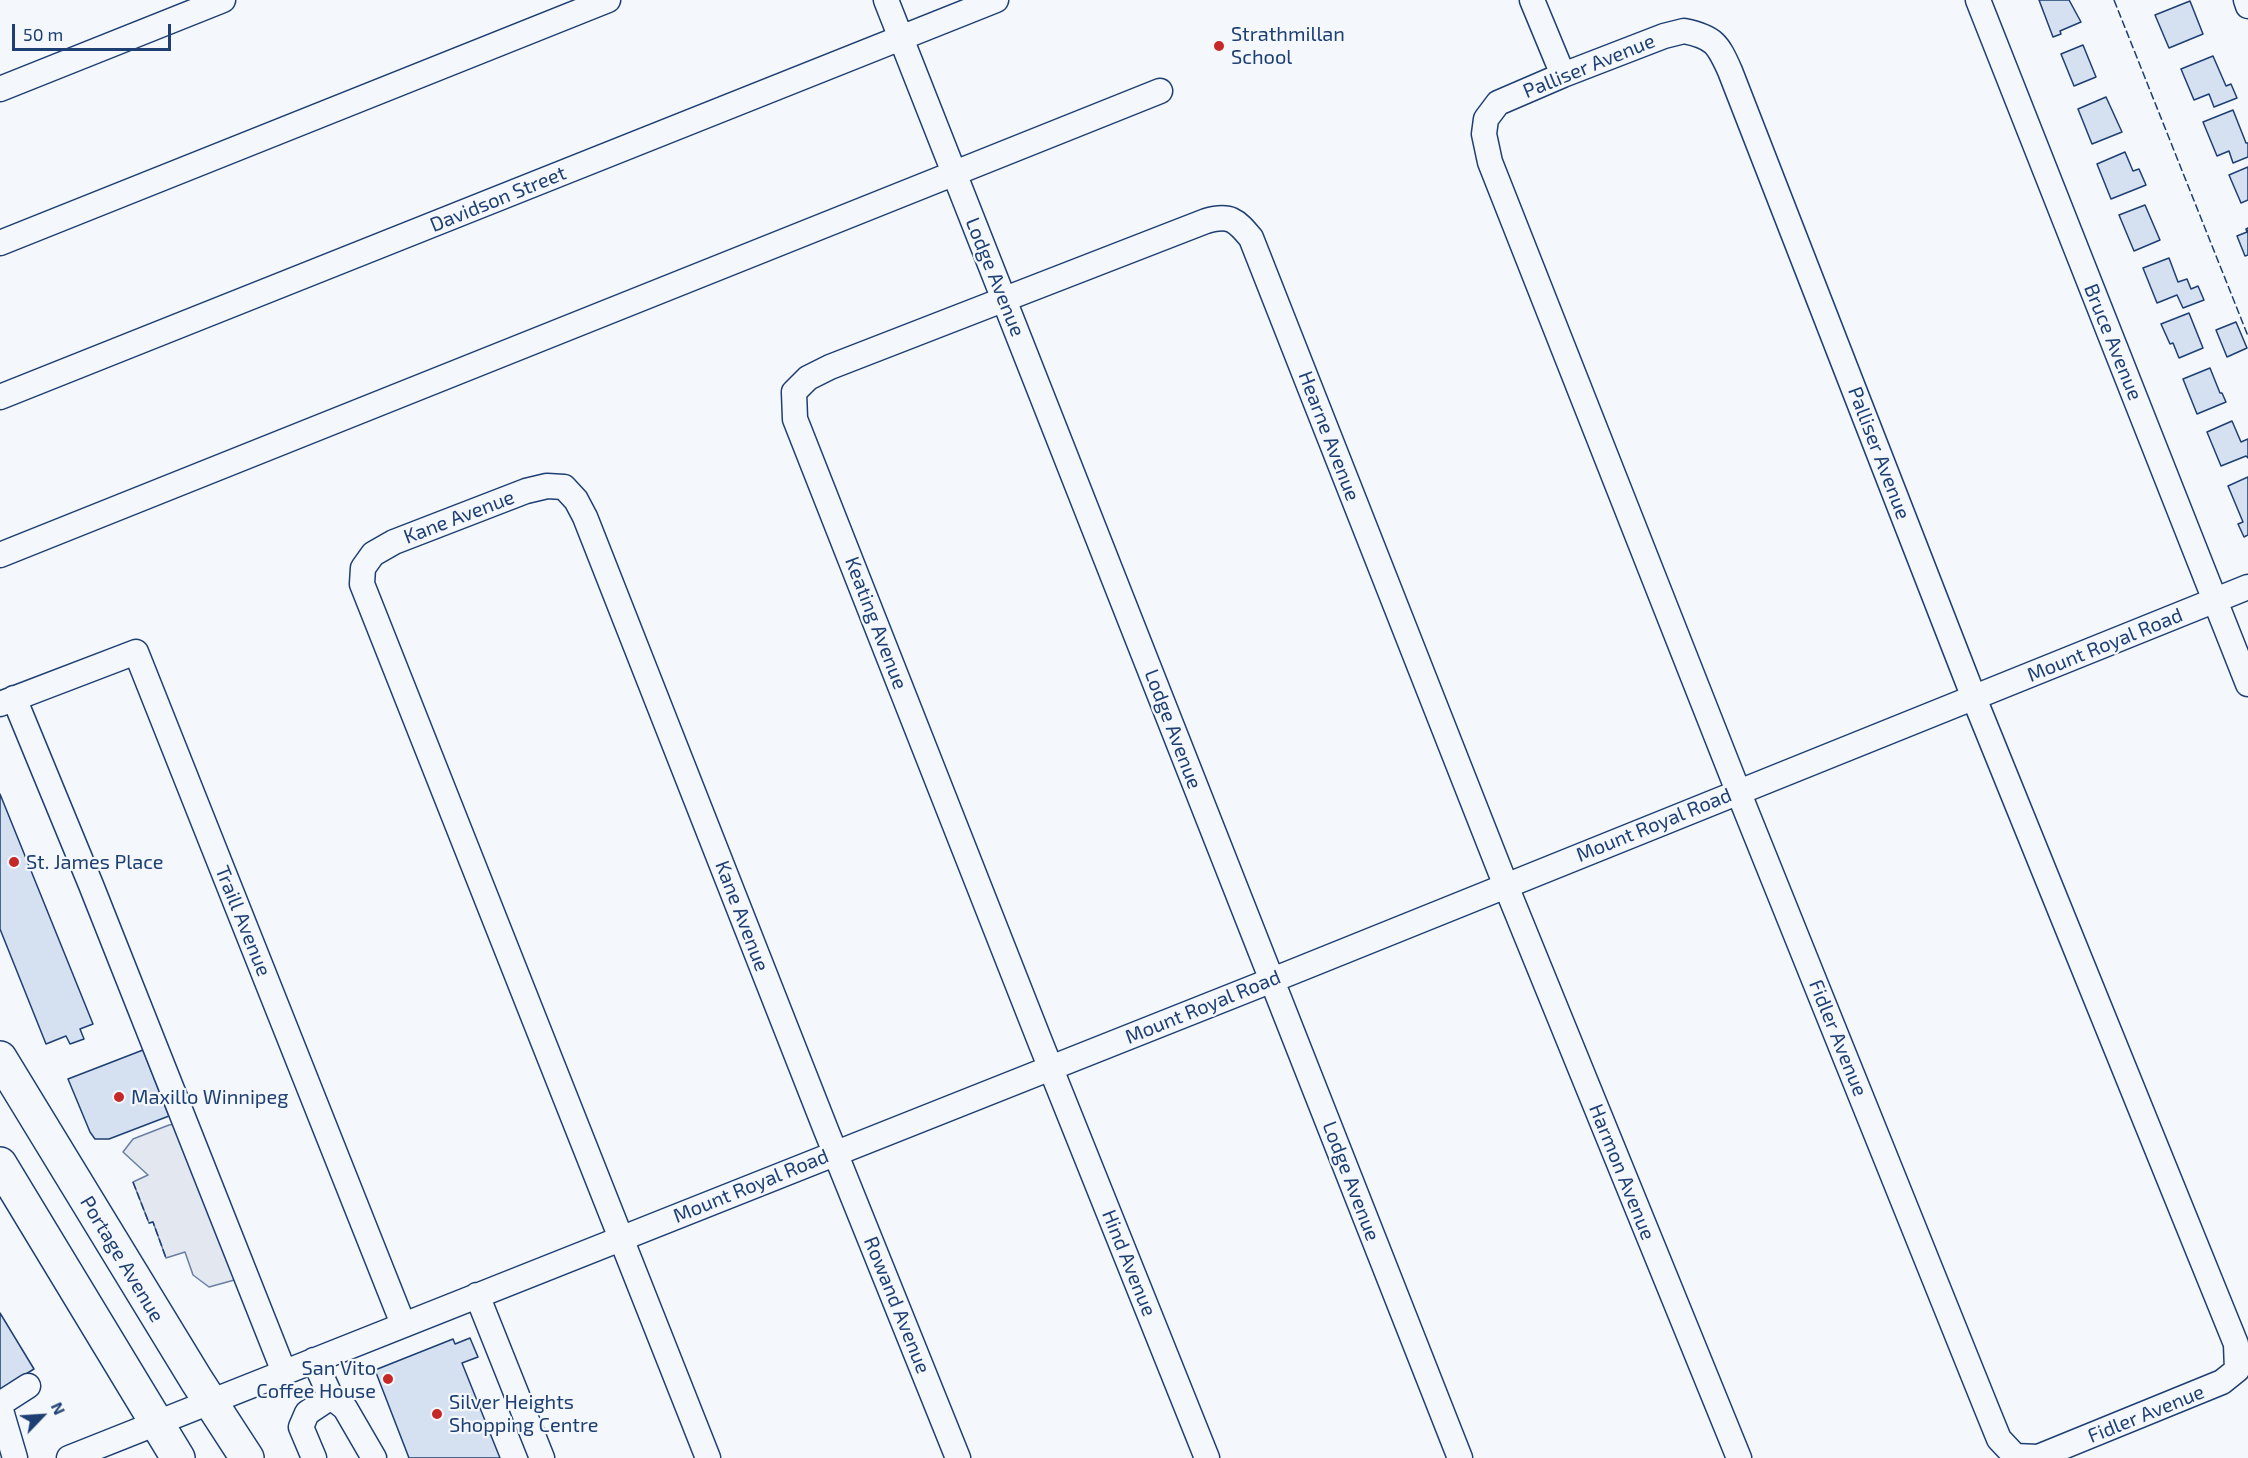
<!DOCTYPE html>
<html>
<head>
<meta charset="utf-8">
<style>
	body { margin:0 }
	#map { position:relative; width:2248px; height:1458px; overflow:hidden; background:#f4f7fb; font-family:"Exo 2",sans-serif }
	canvas { display:block }
	.north { position:absolute; left:12px; top:1386px; width:60px; height:60px; -webkit-text-stroke:4px #f4f7fb; paint-order:stroke; rotate:65deg; font-size:16px; font-weight:700; line-height:24px; text-align:center; color:#1d3f73 }
	.north::after { content:''; display:block; margin:auto; width:21px; height:27px; background:#1d3f73; clip-path:polygon(50% 0,100% 100%,50% 72%,0 100%) }
	.scale { position:absolute; left:12px; top:24px; width:159px; height:27px; box-sizing:border-box; border:3px solid #1d3f73; border-top:0; padding-left:8px; font-size:18px; line-height:21px; white-space:nowrap; color:#1d3f73; -webkit-text-stroke:4px #f4f7fb; paint-order:stroke }
</style>
</head>
<body>
<div id="map">
<canvas width="2248" height="1458"></canvas>
<div class="north">N</div>
<div class="scale">50 m</div>
</div>
<script>
const ctx = document.querySelector('canvas').getContext('2d');
ctx.lineJoin = 'round';
function fill(path, color) { ctx.fillStyle = color; ctx.fill(path, 'evenodd'); }
function trace(path, color, width, dash) { ctx.strokeStyle = color; ctx.lineWidth = width; ctx.lineCap = dash ? 'butt' : 'round'; ctx.setLineDash(dash || []); ctx.stroke(path); }
function label(font, color, halo, rows, align = 'center') {
  ctx.font = font + ' "Exo 2",sans-serif'; ctx.lineWidth = 4.5; ctx.setLineDash([]); ctx.textBaseline = 'middle'; ctx.strokeStyle = halo; ctx.fillStyle = color; for (const [text, x, y, turn = 0] of rows) {
    ctx.save(); ctx.translate(x, y); ctx.rotate((+turn || 0) * Math.PI / 180); ctx.textAlign = isNaN(turn) ? turn : align; if (halo) ctx.strokeText(text, 0, 0); ctx.fillText(text, 0, 0); ctx.restore();
  }
}
const parking = new Path2D(`
	M176,1124L238,1279L209,1287L193,1275L185,1252L166,1258L153,1222L149,1223L133,1182L148,1175L123,1152L133,1139L169,1125Z`);
const building = new Path2D(`
	M2039,0H2069L2081,22L2060,31L2061,34L2053,37Z
	M2190,1L2203,34L2169,48L2155,15Z
	M2083,45L2096,77L2074,86L2061,54Z
	M2213,56L2226,86L2231,84L2237,98L2214,107L2209,94L2194,100L2181,69Z
	M2106,97L2122,132L2092,144L2078,109Z
	M2233,110L2246,143H2248V157L2233,163L2229,151L2217,156L2203,122Z
	M2125,152L2133,171L2139,169L2146,185L2111,199L2097,164Z
	M2248,167V200L2241,203L2229,175Z
	M2145,205L2160,240L2134,251L2119,215Z
	M2248,228V255L2245,256L2237,236L2247,232L2246,229Z
	M2169,258L2178,282L2187,279L2191,289L2198,286L2204,300L2183,308L2177,295L2157,303L2143,268Z
	M2189,313L2203,348L2179,358L2173,343L2170,344L2161,324Z
	M2236,322L2247,348L2227,357L2216,330Z
	M2210,368L2220,393H2222L2226,402L2197,414L2183,379Z
	M2232,421L2241,442L2248,439V458L2246,456L2221,466L2207,432Z
	M2248,477V535L2244,537L2238,524L2243,522L2228,486Z
	M0,794L93,1024L80,1029L84,1039L70,1044L66,1036L46,1044L0,929Z
	M143,1050L169,1116L109,1139H95L90,1132L68,1079Z
	M0,1313L34,1369L0,1390Z
	M470,1338L478,1357L462,1363L500,1458H409L375,1370L453,1339L455,1344Z`);
const minor = new Path2D(`
	M886,0L1460,1458
	M1532,0L1563,75
	M1978,0L2248,684
	M2246,0L2248,6
	M1684,31C1714,37 1718,44 1730,71L1974,698L2236,1344L2237,1370L2222,1382L2038,1457L2015,1456L1999,1439L1988,1412L1738,791L1490,162L1484,134L1486,119L1498,103L1563,75L1664,36Z
	M0,89L223,0
	M0,243L608,0
	M0,397L996,0
	M0,555L1160,91
	M14,698L91,885L284,1372
	M0,704L136,652L403,1324
	M477,1295L542,1458
	M331,1397L345,1408L374,1458
	M0,1404L28,1386
	M0,1407L15,1458
	M69,1458L1290,973L2248,587
	M314,1458L301,1427L307,1413L331,1397L314,1360
	M708,1458L362,584L363,568L373,554L394,542L526,491L547,486L564,487L576,500L585,517L826,1130L958,1458
	M1207,1458L1041,1044L795,419L794,392L808,378L830,367L1206,221C1230,214 1236,220 1251,238L1506,886L1739,1458`);
const highway = new Path2D(`
	M0,1058L197,1381L247,1458
	M0,1164L178,1458`);
const fence = new Path2D(`
	M2114,0L2248,336
	M133,1182L149,1223L153,1222L166,1258`);
const markers = [
	[1219,46,6,"#c62828"],
	[14,862,6,"#c62828"],
	[119,1097,6,"#c62828"],
	[388,1379,6,"#c62828"],
	[437,1414,6,"#c62828"]
];
const poiNames = [
	["Strathmillan",1231,34],
	["School",1231,57],
	["St. James Place",26,862],
	["Maxillo Winnipeg",131,1097],
	["San Vito",376,1368,"right"],
	["Coffee House",376,1391,"right"],
	["Silver Heights",449,1402],
	["Shopping Centre",449,1425]
];
const streetNames = [
	["Palliser Avenue",1589,66,-22],
	["Davidson Street",498,199,-22],
	["Lodge Avenue",995,277,68],
	["Bruce Avenue",2113,342,68],
	["Hearne Avenue",1329,436,69],
	["Palliser Avenue",1879,453,69],
	["Kane Avenue",459,517,-21],
	["Keating Avenue",876,623,69],
	["Mount Royal Road",2105,645,-22],
	["Lodge Avenue",1173,729,69],
	["Mount Royal Road",1654,825,-22],
	["Kane Avenue",742,916,69],
	["Traill Avenue",243,921,68],
	["Mount Royal Road",1203,1007,-22],
	["Fidler Avenue",1838,1038,68],
	["Harmon Avenue",1622,1172,68],
	["Lodge Avenue",1351,1181,69],
	["Mount Royal Road",751,1186,-22],
	["Portage Avenue",122,1259,59],
	["Hind Avenue",1129,1263,68],
	["Rowand Avenue",897,1305,68],
	["Fidler Avenue",2146,1414,-22]
];
fill(parking, '#e3e8f0');
trace(parking, '#687fa3', 1.5);
fill(building, '#d5e0f0');
trace(building, '#1d3f73', 1.5);
trace(minor, '#1d3f73', 27);
trace(highway, '#1d3f73', 36);
trace(minor, '#f4f7fb', 24);
trace(highway, '#f4f7fb', 33);
trace(fence, '#1d3f73', 1.5, [8, 3]);
for (const [x, y, r, color] of markers) { const dot = new Path2D(); dot.arc(x, y, r, 0, 2 * Math.PI); ctx.fillStyle = color; ctx.fill(dot); trace(dot, '#f4f7fb', 2); }
label('20px', '#1d3f73', '#f4f7fb', poiNames, 'left');
label('20px', '#1d3f73', '#f4f7fb', streetNames);
</script>
</body>
</html>
